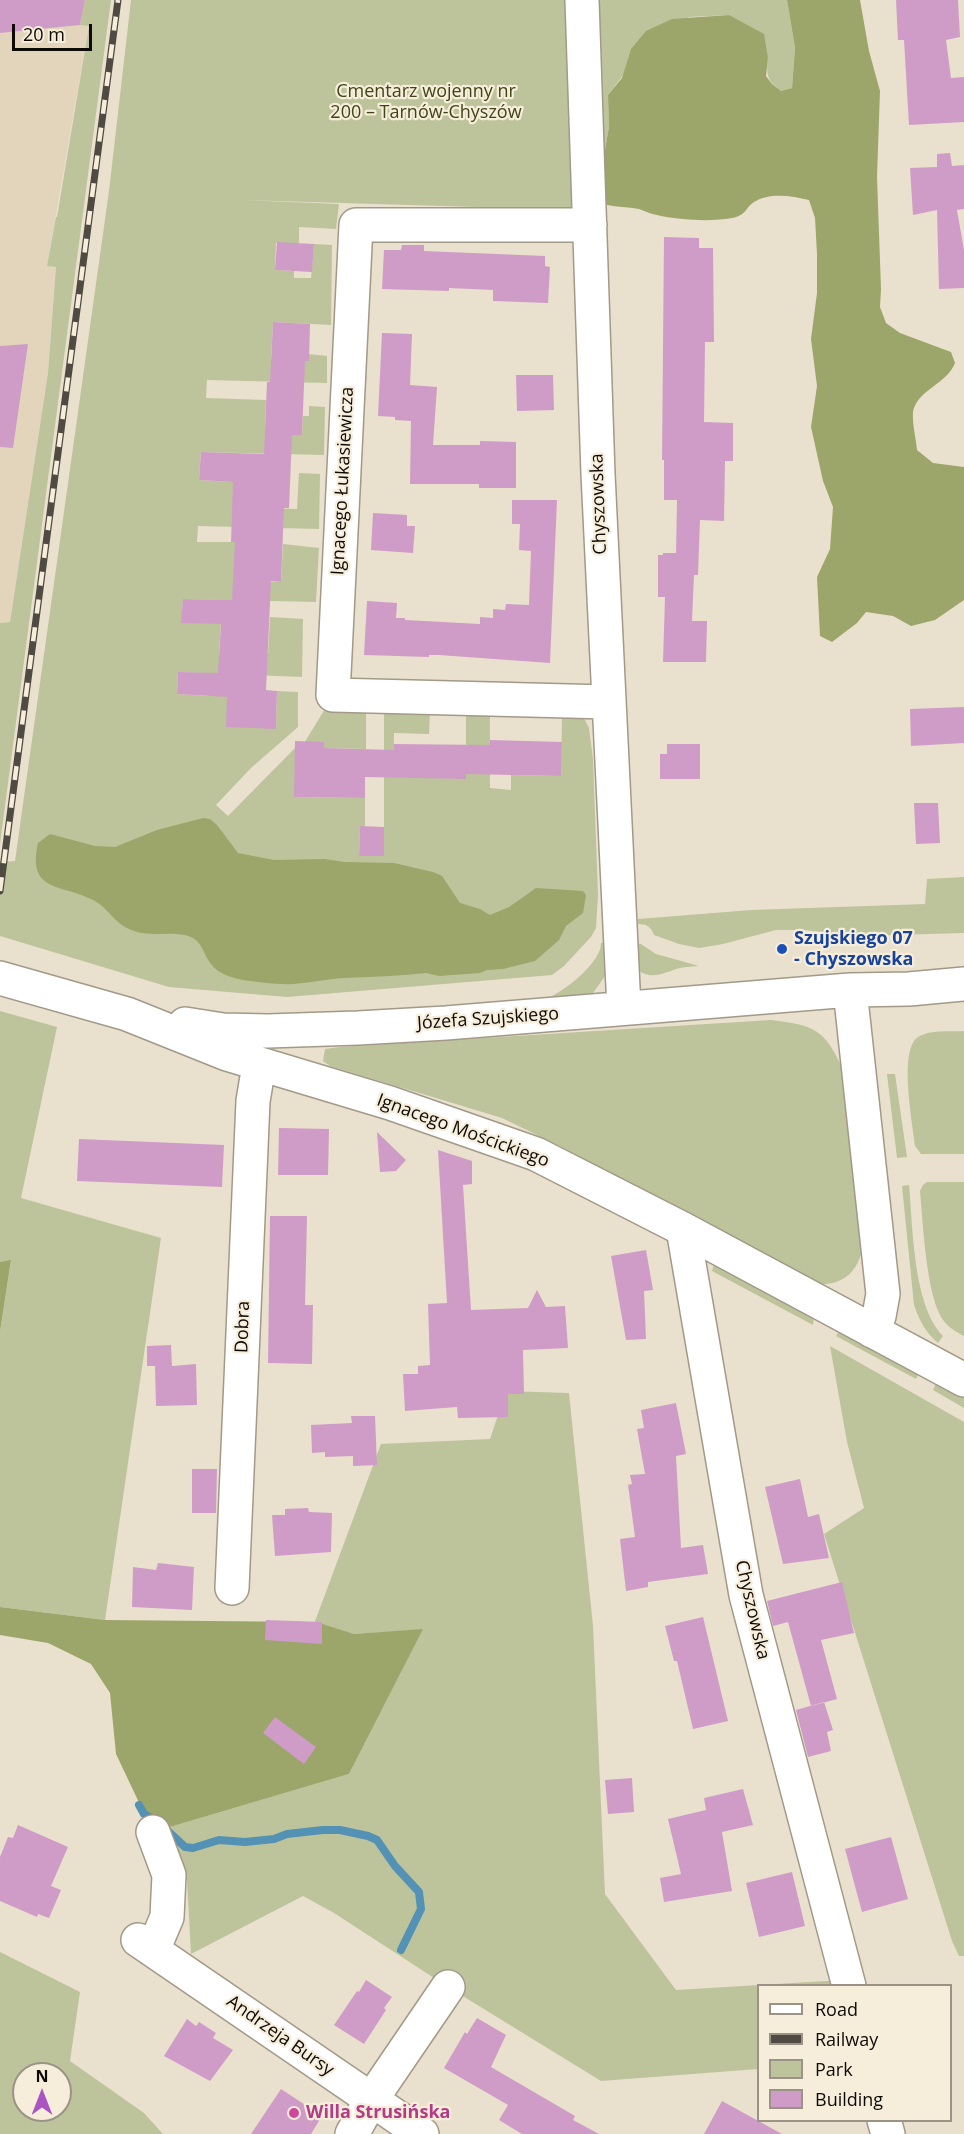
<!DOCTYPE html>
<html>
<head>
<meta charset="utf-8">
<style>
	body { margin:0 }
	#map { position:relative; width:964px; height:2134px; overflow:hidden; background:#eae0ce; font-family:"Open Sans",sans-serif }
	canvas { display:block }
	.legend { position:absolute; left:757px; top:1984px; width:195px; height:138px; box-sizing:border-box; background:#f7eddb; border:2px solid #9a9386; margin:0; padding:8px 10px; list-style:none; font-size:18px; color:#0e0b06 }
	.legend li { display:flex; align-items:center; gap:12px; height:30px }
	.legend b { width:30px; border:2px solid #9a9386 }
	.north { position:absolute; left:12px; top:2062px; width:60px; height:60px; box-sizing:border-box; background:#f7eddb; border:2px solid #9a9386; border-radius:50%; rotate:0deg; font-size:16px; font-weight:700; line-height:24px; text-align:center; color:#0e0b06 }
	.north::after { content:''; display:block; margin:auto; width:21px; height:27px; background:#aa54c3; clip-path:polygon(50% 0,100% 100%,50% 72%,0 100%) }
	.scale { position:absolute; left:12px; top:24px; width:80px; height:27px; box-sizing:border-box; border:3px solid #0e0b06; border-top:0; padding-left:8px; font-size:18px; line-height:21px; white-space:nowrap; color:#0e0b06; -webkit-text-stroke:4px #f7eddb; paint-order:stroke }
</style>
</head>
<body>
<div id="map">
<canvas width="964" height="2134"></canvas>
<ul class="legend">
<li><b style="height:8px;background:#fff"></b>Road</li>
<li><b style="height:8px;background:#504b42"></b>Railway</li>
<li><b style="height:16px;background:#bdc49b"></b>Park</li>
<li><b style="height:16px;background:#cf9cc7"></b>Building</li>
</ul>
<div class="north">N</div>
<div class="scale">20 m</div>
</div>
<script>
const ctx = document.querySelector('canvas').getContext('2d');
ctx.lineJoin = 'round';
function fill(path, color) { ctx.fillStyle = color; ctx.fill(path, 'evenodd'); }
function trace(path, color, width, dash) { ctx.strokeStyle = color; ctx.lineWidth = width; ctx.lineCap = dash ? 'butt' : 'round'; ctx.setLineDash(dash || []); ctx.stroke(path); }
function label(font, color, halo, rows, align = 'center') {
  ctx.font = font + ' "Open Sans",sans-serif'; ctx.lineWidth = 4.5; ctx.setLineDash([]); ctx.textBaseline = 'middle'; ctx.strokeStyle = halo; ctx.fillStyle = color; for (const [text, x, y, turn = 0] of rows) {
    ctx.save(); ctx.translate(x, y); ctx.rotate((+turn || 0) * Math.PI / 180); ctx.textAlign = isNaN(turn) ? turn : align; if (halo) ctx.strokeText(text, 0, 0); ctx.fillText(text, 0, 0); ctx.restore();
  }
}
const built = new Path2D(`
	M0,0H85L81,25H89L47,266L56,267L48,373L10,622L0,623Z`);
const green = new Path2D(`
	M85,0H111L0,844V623L10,622L48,373L56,267L47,266L56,217H57L89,26L80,25Z
	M131,0H571L577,210L242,200L339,204L336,229L299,227V243H276L275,270L294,271V278H311L314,244L332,245L331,325L273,322L271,359L308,361L309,354L327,356V383L207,380L206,398L266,400L265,434L302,435L303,416H309V406L325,407L324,455L201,452L199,480L233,482V507L297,509L299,473L320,474L319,529L198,526L197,542H245L234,580L281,582L283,544L319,548L316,602L183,599L182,623H221L219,653L268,654L270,617L303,619L302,677L178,672L177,694L208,696L239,689L276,728L277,691L298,692V727L251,768L216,805L228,816L295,748V797L365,798V826L360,827L359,856H384V711L430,712L429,734L394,733V777L466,745V711L490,712V788L511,790V775L561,776L562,716L584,718L589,728L593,759L598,895L596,928L591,937L564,966L552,975L287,997L169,987L0,936V862L15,861L109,191Z
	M593,0H787L795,48L792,88L781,91C767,81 766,74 768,58L729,15L689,17L630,52L624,74L608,95L609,127L599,184Z
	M325,709L366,711V749L324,748V742H310L301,748Z
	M964,877V933L858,936L804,930H776L723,944L699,948L679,944L654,935C651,927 647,924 638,924V919L751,910L925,904L927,879Z
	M609,942L608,972L593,993L557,997L552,996C568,988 601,962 601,943Z
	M633,943L641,944L656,954L699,966C693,966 686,967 680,968C665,972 652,981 638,970Z
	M0,1011L57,1027L21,1198L161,1238L105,1620L0,1607V1332L11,1261L0,1262Z
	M771,1020C814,1025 825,1029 843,1070L862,1249C858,1272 842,1286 817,1284L564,1148L502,1118L330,1066L323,1061L325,1049L340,1047Z
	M964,1031V1154H921L915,1146C913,1124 898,1050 918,1037C931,1029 949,1032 964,1031Z
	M887,1074H895L907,1157L897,1158Z
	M927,1182H964V1336C954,1331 945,1325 940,1315C926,1288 923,1224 920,1191L923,1185Z
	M909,1185C913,1228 913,1305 943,1336L938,1343C926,1333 919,1320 914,1305L902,1186Z
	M714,1264L814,1315L813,1325L712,1271Z
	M840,1329L920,1371L916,1379L836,1336Z
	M830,1346L964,1422V1956H959L952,1941L824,1534L864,1508L847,1442Z
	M937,1381L964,1396V1408L933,1390Z
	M506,1391L569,1393L593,1626L605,1894L676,1990L843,1980L844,1985L758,1986V2069L601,2081L448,1987L334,1913L303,1896L191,1954L187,1880L174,1869L153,1832L349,1774L422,1630L354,1634L314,1624L381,1444L490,1439Z
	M0,1952L80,1992L70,2061L144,2113L163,2134H0ZM24,2074H60V2110H24Z`);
const forest = new Path2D(`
	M787,0H860L869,51L880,91L877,177L881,289L880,307L886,323L900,333L951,352L955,363C947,384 917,390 913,412C912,423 916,439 917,450L933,463L964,467V600L935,620L911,626L893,616L866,612L857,623L832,642L820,636L817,577L830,549L833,507L823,481L811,427L817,386L811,339L817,293V254L815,218L809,200C792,196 770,192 754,202C745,208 747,215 732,218C710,222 679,220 657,215C651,214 645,211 639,209C628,207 617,207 607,205L599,184L609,127L608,95L622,78L631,49L646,31L672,19L729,15L764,34L768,58L766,76L772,84L781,91L792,88L795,48Z
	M203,818L210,819L217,825L238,853L274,860L325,859L344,862L394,863L433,872L442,876L460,903L480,909L490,915L509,907L536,888L583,891L586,895L583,913L566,926L559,940L535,961L503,969L487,970L480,973L439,976L426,973C398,976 371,977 343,978C327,979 310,983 293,984C277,985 259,982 243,980C232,978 217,973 211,964C204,956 204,945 193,938C175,929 153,938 134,931C113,924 109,907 91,899C60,884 27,892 38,843L50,834L95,846L115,847L157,830Z
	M11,1260L0,1332V1262Z
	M0,1607L105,1620L316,1622L354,1634L423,1629L349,1774L153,1832L116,1754L110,1693L91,1664L48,1643L0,1635Z`);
const stream = new Path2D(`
	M139,1805L144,1814L157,1821L185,1847L193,1848L219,1840L245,1842L274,1839L287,1834L323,1830H340L368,1836L377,1840L395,1866L419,1892L421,1909L401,1950`);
const building = new Path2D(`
	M0,0H85L80,25L0,33Z
	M896,0H958L960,37L946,40L951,78L964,77V122L909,125L904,40H898Z
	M950,153L952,166L964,165V209L957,210L964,250V288L939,289L937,210L913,215L910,168L937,167V154Z
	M664,237L699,238V248H713L714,342H705L704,422L733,423V461H725L724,521L700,520L698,575H694L692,621H707L706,662H663L665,597H658V555H663V553H676L677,500H664V460H662Z
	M277,242L314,244L312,272L275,270Z
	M402,245H424V251L545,256V266L550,267L548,303L493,301V290L449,288V291L382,289L384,250H401Z
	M273,322L310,324L309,361H305L302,435H292L289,508H284L281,582L271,581L266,690L277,691L276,729L226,727L227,697L177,694L178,672L218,673L221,624L181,623L183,599L232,600L235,542H231L233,482L199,480L201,452L264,454L267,382H270Z
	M382,333L412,334L410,385L437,387L433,445H480V441L516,442V488H479V484H410L411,421L395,420V417L378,416Z
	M28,344L13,448L0,447V346Z
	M516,375H553L554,410L517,411Z
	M512,500H557L550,663L439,655H429V657L364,655L367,601L397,603L396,618H405V620L480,624V617L493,618V609L505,610L506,604L529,605L531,551L519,550L520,524H512Z
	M373,513L407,515V526H415L413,553L371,550Z
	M964,707V743L911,746L910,709Z
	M490,740L562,742L561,776L466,774V779L365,777V798L294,797L295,741L324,742V748L394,750V744L490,745Z
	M667,744H700V779H660V754H667Z
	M914,803H938L940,843L916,844Z
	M360,826L384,827V856H359Z
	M279,1128L329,1129L328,1175H278Z
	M377,1132L406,1160L396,1171L380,1172Z
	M79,1139L224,1145L222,1187L77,1181Z
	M438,1150L472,1161V1184L463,1185L471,1310L528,1308L537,1290L546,1307L565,1306L568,1348L523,1350L524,1394H508V1417L458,1418L457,1407L405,1411L403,1374H418V1366L430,1365L428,1304L447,1303Z
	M270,1216H307L305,1305H313L312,1364L268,1363Z
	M646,1250L653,1290L644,1291L646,1339L626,1340L611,1256Z
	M171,1345L172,1366L196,1364L197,1405L156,1406L155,1366H147V1346Z
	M676,1403L686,1454L676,1456L681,1548L703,1545L708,1574L648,1582V1587L626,1591L620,1539L635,1537L628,1485L632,1484L630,1475L645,1474L637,1429L644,1428L641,1410Z
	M351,1416H375L377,1465L353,1466V1456L325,1457V1452L312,1453L311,1425L352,1423Z
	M192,1469H217L216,1513H192Z
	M800,1479L808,1517L819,1514L829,1558L783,1564L765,1487Z
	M308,1508L309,1512L332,1513L331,1552L275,1556L272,1515H285V1509Z
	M158,1563L194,1567L192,1610L132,1607L133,1567L156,1570Z
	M842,1582L854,1633L821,1640L837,1699L811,1706L788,1622L773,1626L767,1601Z
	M703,1617L728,1721L693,1729L677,1661H674L665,1626Z
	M266,1620L322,1622V1644L265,1640Z
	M824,1702L833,1730L827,1732L831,1751L808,1757L796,1710Z
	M275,1717L316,1747L304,1764L263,1733Z
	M632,1778L634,1812L608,1814L605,1780Z
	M743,1789L753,1825L722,1832L732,1891L664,1902L660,1878L681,1874L668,1819L706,1810L704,1798Z
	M18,1825L68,1847L51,1886L61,1890L49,1918L38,1914L37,1917L0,1901V1857L8,1837L13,1838Z
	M891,1837L908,1899L862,1912L845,1849Z
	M792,1872L805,1926L759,1937L746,1883Z
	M366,1980L392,1997L384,2008L386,2010L364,2044L334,2025L357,1991L359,1992Z
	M477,2018L506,2035L491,2067L575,2116L573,2120L599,2134H522L499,2120L508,2105L444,2068L465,2032L467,2034Z
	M187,2019L196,2026L199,2022L216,2033L213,2038L233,2050L210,2081L164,2056Z
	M281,2089L322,2116L311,2134H251Z
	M722,2101L782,2134H704Z`);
const minor = new Path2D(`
	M582,0L598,474L624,1008
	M590,225H356L333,695L608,702
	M0,978L127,1014L227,1054L390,1103L536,1154L683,1229L964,1380
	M850,990L883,1294L879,1316L872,1331
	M185,1024L223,1030L268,1031L358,1028L446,1023L850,990L909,989L964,984
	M683,1229L746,1595L849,1986
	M232,1588L253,1101L259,1065
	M153,1832L169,1875L167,1917L153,1950
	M138,1940L422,2134
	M884,2120L888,2134
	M352,2134L371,2100L448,1987`);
const rail = new Path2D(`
	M0,891L118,0`);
const markers = [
	[782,949,6,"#1a4fb4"],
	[294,2113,6,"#d1479c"]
];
const parkNames = [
	["Cmentarz wojenny nr",426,92],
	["200 – Tarnów-Chyszów",426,113]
];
const streetNames = [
	["Ignacego Łukasiewicza",343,481,-87],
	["Chyszowska",599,504,-92],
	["Józefa Szujskiego",488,1019,-4],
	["Ignacego Mościckiego",463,1131,20],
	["Dobra",243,1327,-88],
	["Chyszowska",752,1610,77],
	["Andrzeja Bursy",280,2036,35]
];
const transitNames = [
	["Szujskiego 07",794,939],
	["- Chyszowska",794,960]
];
const hotelNames = [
	["Willa Strusińska",306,2113]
];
fill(built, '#e3d5bc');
fill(green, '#bdc49b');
fill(forest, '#9ca66a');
trace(stream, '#5392b4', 8);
fill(building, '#cf9cc7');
trace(minor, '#a29988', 36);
trace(minor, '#fff', 33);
trace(rail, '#504b42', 7);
trace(rail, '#f7eddb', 4.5, [14]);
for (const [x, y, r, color] of markers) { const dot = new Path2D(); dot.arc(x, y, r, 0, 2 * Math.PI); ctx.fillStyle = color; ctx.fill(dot); trace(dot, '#f7eddb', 2); }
label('18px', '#3f4517', '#f7eddb', parkNames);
label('18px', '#0e0b06', '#f7eddb', streetNames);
label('bold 18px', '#164399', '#f7eddb', transitNames, 'left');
label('bold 18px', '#b23c85', '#f7eddb', hotelNames, 'left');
</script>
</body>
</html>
